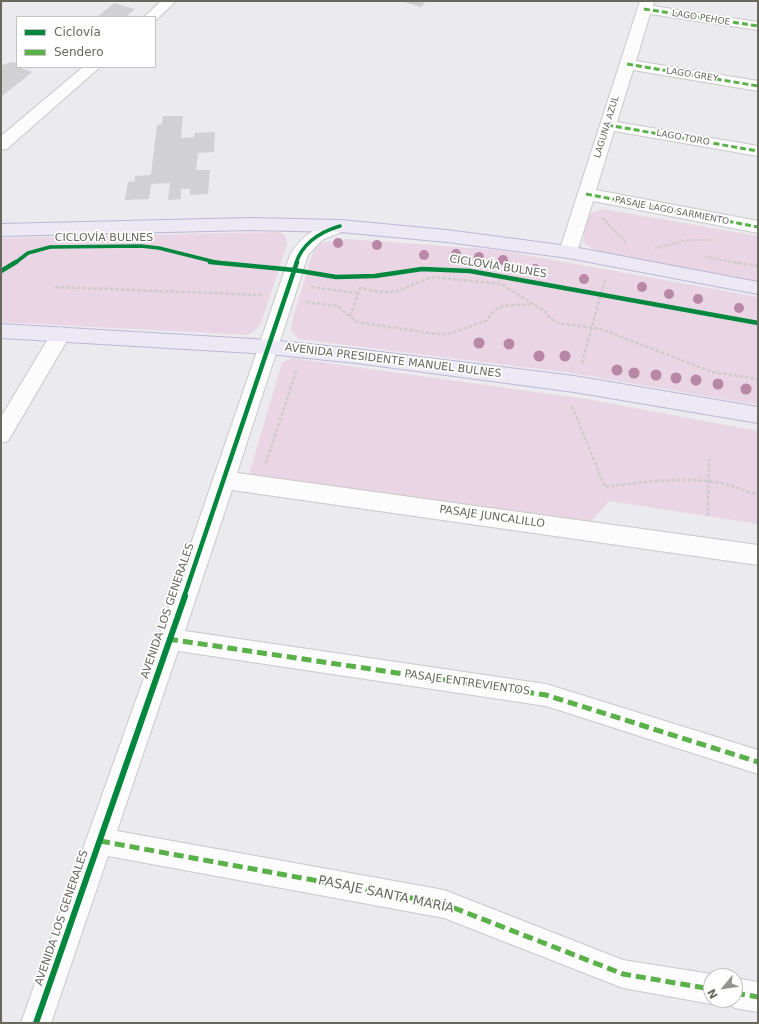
<!DOCTYPE html>
<html>
<head>
<meta charset="utf-8">
<style>
	body { margin:0 }
	#map { position:relative; width:759px; height:1024px; overflow:hidden; background:#eaeaef; font-family:"DejaVu Sans",sans-serif }
	canvas { display:block }
	.frame { position:absolute; inset:0; border:2px solid #68685f; pointer-events:none }
	.legend { position:absolute; left:16px; top:16px; width:140px; height:52px; box-sizing:border-box; background:#fff; border:1px solid #c3c3bf; margin:0; padding:5px 7px; list-style:none; font-size:12px; color:#68685f }
	.legend li { display:flex; align-items:center; gap:8px; height:20px }
	.legend b { width:20px; border:1px solid #c3c3bf }
	.north { position:absolute; left:703px; top:968px; width:40px; height:40px; box-sizing:border-box; background:#fff; border:1px solid #c3c3bf; border-radius:50%; rotate:241deg; font-size:11px; font-weight:700; line-height:16px; text-align:center; color:#68685f }
	.north::after { content:''; display:block; margin:auto; width:14px; height:18px; background:#969691; clip-path:polygon(50% 0,100% 100%,50% 72%,0 100%) }
</style>
</head>
<body>
<div id="map">
<canvas width="759" height="1024"></canvas>
<div class="frame"></div>
<ul class="legend">
<li><b style="height:5px;background:#00873e"></b>Ciclovía</li>
<li><b style="height:5px;background:#5ab149"></b>Sendero</li>
</ul>
<div class="north">N</div>
</div>
<script>
const ctx = document.querySelector('canvas').getContext('2d');
ctx.lineJoin = 'round';
function fill(path, color) { ctx.fillStyle = color; ctx.fill(path, 'evenodd'); }
function trace(path, color, width, dash) { ctx.strokeStyle = color; ctx.lineWidth = width; ctx.lineCap = dash ? 'butt' : 'round'; ctx.setLineDash(dash || []); ctx.stroke(path); }
function label(font, color, halo, rows, align = 'center') {
  ctx.font = font + ' "DejaVu Sans",sans-serif'; ctx.lineWidth = 3.5; ctx.setLineDash([]); ctx.textBaseline = 'middle'; ctx.strokeStyle = halo; ctx.fillStyle = color; for (const [text, x, y, turn = 0] of rows) {
    ctx.save(); ctx.translate(x, y); ctx.rotate((+turn || 0) * Math.PI / 180); ctx.textAlign = isNaN(turn) ? turn : align; if (halo) ctx.strokeText(text, 0, 0); ctx.fillText(text, 0, 0); ctx.restore();
  }
}
const green = new Path2D(`
	M602,209L758,236V282L598,253L583,242L586,215Z
	M279,232C285,235 287,237 287,244L261,323L255,331L248,335L1,322V238Z
	M346,239L498,250L758,297V405L571,373L299,339L291,331L292,322L313,252L320,243Z
	M292,358L592,400L758,431V524L609,501L587,526L257,482L249,474L282,363Z`);
const building = new Path2D(`
	M401,1H426L421,7Z
	M114,3L135,9L126,17H97Z
	M13,62L17,63V67H22L21,68L32,72L1,97V65Z
	M163,116H183L181,138L194,137L195,133L215,132L214,152L198,153L196,170H210L208,194L190,195V189H181V199L168,200L170,183L151,184L149,199L125,200L128,182L135,181V176L151,175L157,125L162,124Z`);
const pathFar1 = new Path2D(`
	M602,218L627,243
	M655,248L688,240H711
	M706,257L739,263`);
const path = new Path2D(`
	M733,262L758,266
	M55,287L262,295
	M311,287L358,293
	M306,302L337,306L357,322L436,334H448L486,321L496,309L503,306L533,304
	M350,316L360,288L380,292H395L431,277L501,284L546,312L550,318L557,323L601,329L712,372L758,379
	M582,363L605,279
	M572,406L605,487C645,482 689,475 729,485C739,488 748,492 758,495
	M266,463L297,369
	M708,516L709,459`);
const minor = new Path2D(`
	M161,1H176L156,20L155,17H144Z
	M640,1H654L653,6L758,22V30L650,14L636,61L758,81V91L633,70L617,122L758,146V156L614,131L596,190L758,221V233L593,201L577,252L574,256L568,258L562,256L559,252Z
	M83,67H100L7,149L1,150V136Z
	M340,220L346,222L349,226L346,230L322,240L308,255L237,473L758,545V565L232,490L185,631L546,684L758,750V774L546,706L178,651L117,831L444,890L623,960L711,974L715,976H711V1000H720L711,1004L623,988L444,918L108,856L51,1023H21L157,641L156,639L161,631L290,255C302,235 317,226 340,220Z
	M61,327L68,329L71,334L8,441L1,443V417L54,329Z
	M735,978L758,982V1012L735,1008L725,1003L723,1000H735Z`);
const major = new Path2D(`
	M250,218L340,220L447,230L568,246L758,282V294L568,258L447,242L340,232L250,230L1,236V224Z
	M1,324L269,340L356,349L574,376L758,407V423L574,392L356,363L269,354L1,338Z`);
const quietFar1 = new Path2D(`
	M644,9L758,26
	M627,64L758,86
	M607,125L758,151
	M586,194L758,227`);
const quiet = new Path2D(`
	M168,639L546,695L758,762
	M100,841L444,904L623,974L711,989
	M735,993L758,997`);
const cyclewayFar2 = new Path2D(`
	M15,263L28,253L50,247L141,246L159,248L219,263
	M296,263C303,242 320,232 340,226`);
const cyclewayFar1 = new Path2D(`
	M210,262L294,270L336,277L375,276L422,269L470,271L758,323
	M1,271L16,262
	M184,597L297,262`);
const cycleway = new Path2D(`
	M36,1023L185,596`);
const trees = [
	[338,243,5],
	[377,245,5],
	[456,254,5],
	[424,255,5],
	[479,257,5],
	[503,260,5],
	[535,269,5],
	[584,279,5],
	[642,287,5],
	[669,294,5],
	[698,299,5],
	[739,308,5],
	[479,343,5.5],
	[509,344,5.5],
	[539,356,5.5],
	[565,356,5.5],
	[617,370,5.5],
	[634,373,5.5],
	[656,375,5.5],
	[676,378,5.5],
	[696,380,5.5],
	[718,384,5.5],
	[746,389,5.5]
];
const farStreetnames = [
	["LAGO PEHOE",701,18,9],
	["LAGO GREY",692,75,9],
	["LAGUNA AZUL",607,127,-73],
	["LAGO TORO",683,138,10],
	["PASAJE LAGO SARMIENTO",672,211,11]
];
const streetNames = [
	["CICLOVÍA BULNES",104,238],
	["CICLOVÍA BULNES",498,267,9],
	["AVENIDA PRESIDENTE MANUEL BULNES",393,361,7],
	["PASAJE JUNCALILLO",492,517,8],
	["AVENIDA LOS GENERALES",168,611,-71],
	["PASAJE ENTREVIENTOS",467,683,8],
	["AVENIDA LOS GENERALES",62,918,-71]
];
const nearStreetnames = [
	["PASAJE SANTA MARÍA",386,895,12]
];
fill(green, '#e9d5e3');
fill(building, '#d1d1d4');
trace(minor, '#c9c9c9', 2);
trace(major, '#bbb7d7', 2);
trace(pathFar1, '#d0cbcc', 2, [3, 1.5]);
trace(path, '#d0cbcc', 2.5, [3.5, 2]);
fill(minor, '#fcfcfd');
fill(major, '#ece9f4');
trace(quietFar1, '#5ab149', 3, [6, 3]);
trace(quiet, '#5ab149', 5, [10, 5]);
trace(cyclewayFar2, '#00873e', 3.5);
trace(cyclewayFar1, '#00873e', 4.5);
trace(cycleway, '#00873e', 6);
ctx.fillStyle = '#b887a5';
for (const [x, y, r] of trees) { ctx.beginPath(); ctx.arc(x, y, r, 0, 2 * Math.PI); ctx.fill(); }
label('9px', '#68685f', '#fff', farStreetnames);
label('11px', '#68685f', '#fff', streetNames);
label('13px', '#68685f', '#fff', nearStreetnames);
</script>
</body>
</html>
